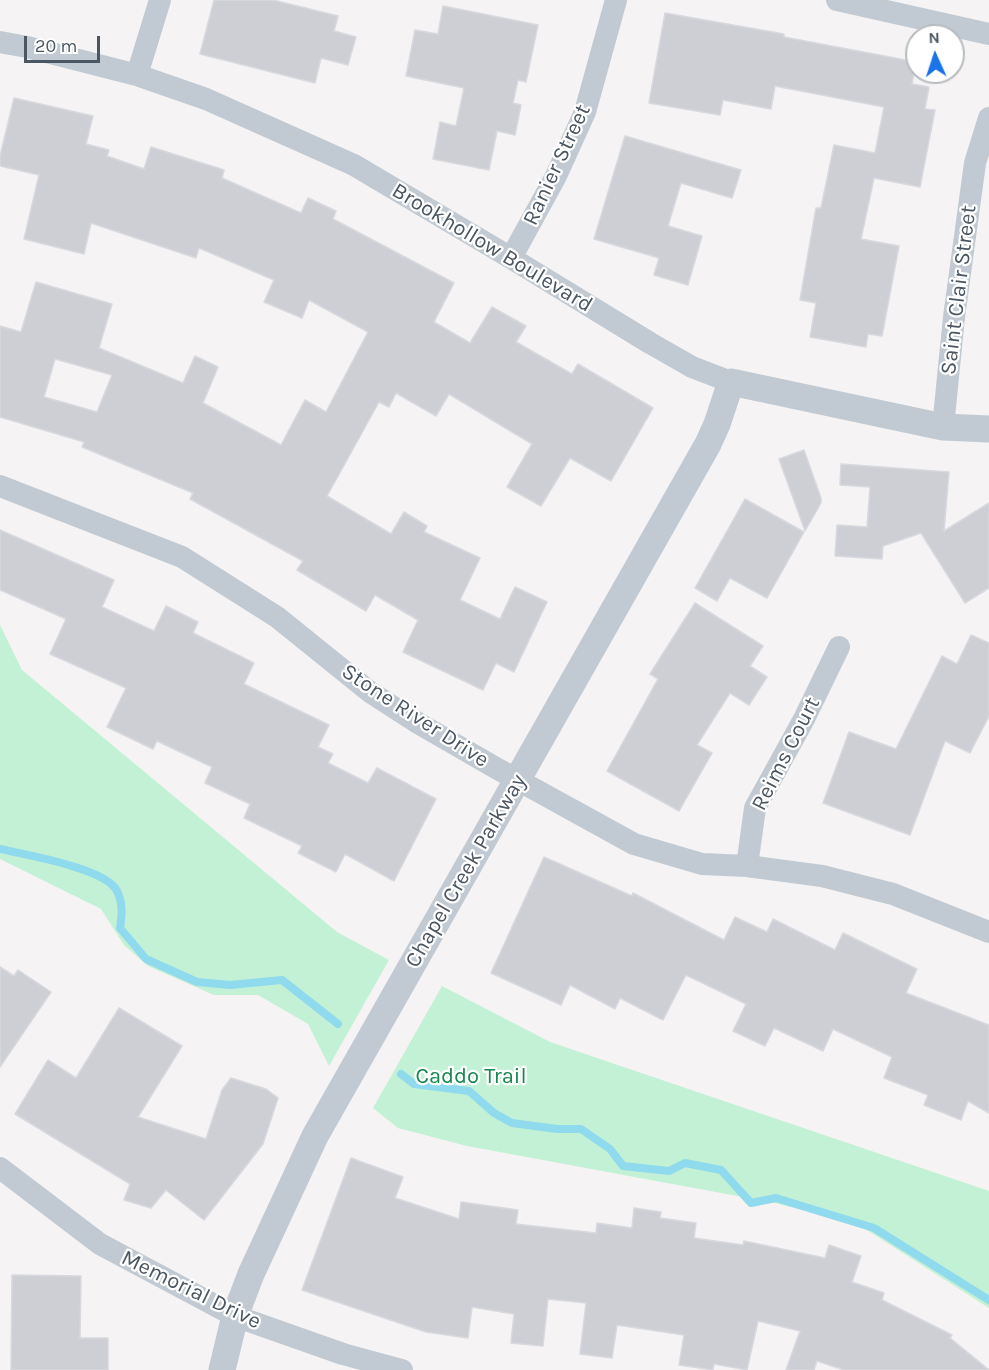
<!DOCTYPE html>
<html>
<head>
<meta charset="utf-8">
<style>
	body { margin:0 }
	#map { position:relative; width:989px; height:1370px; overflow:hidden; background:#f5f3f3; font-family:Karla,sans-serif }
	canvas { display:block }
	.north { position:absolute; left:905px; top:24px; width:60px; height:60px; box-sizing:border-box; background:#fff; border:2px solid #b7bbc0; border-radius:50%; rotate:357deg; font-size:16px; font-weight:700; line-height:24px; text-align:center; color:#4a5661 }
	.north::after { content:''; display:block; margin:auto; width:21px; height:27px; background:#1a73e8; clip-path:polygon(50% 0,100% 100%,50% 72%,0 100%) }
	.scale { position:absolute; left:24px; top:36px; width:76px; height:27px; box-sizing:border-box; border:3px solid #4a5661; border-top:0; padding-left:8px; font-size:18px; line-height:21px; white-space:nowrap; color:#4a5661; -webkit-text-stroke:4px #fff; paint-order:stroke }
</style>
</head>
<body>
<div id="map">
<canvas width="989" height="1370"></canvas>
<div class="north">N</div>
<div class="scale">20 m</div>
</div>
<script>
const ctx = document.querySelector('canvas').getContext('2d');
ctx.lineJoin = 'round';
function fill(path, color) { ctx.fillStyle = color; ctx.fill(path, 'evenodd'); }
function trace(path, color, width, dash) { ctx.strokeStyle = color; ctx.lineWidth = width; ctx.lineCap = dash ? 'butt' : 'round'; ctx.setLineDash(dash || []); ctx.stroke(path); }
function label(font, color, halo, rows, align = 'center') {
  ctx.font = font + ' Karla,sans-serif'; ctx.lineWidth = 4.5; ctx.setLineDash([]); ctx.textBaseline = 'middle'; ctx.strokeStyle = halo; ctx.fillStyle = color; for (const [text, x, y, turn = 0] of rows) {
    ctx.save(); ctx.translate(x, y); ctx.rotate((+turn || 0) * Math.PI / 180); ctx.textAlign = isNaN(turn) ? turn : align; if (halo) ctx.strokeText(text, 0, 0); ctx.fillText(text, 0, 0); ctx.restore();
  }
}
const green = new Path2D(`
	M0,625L22,670L337,932L389,960L329,1066L308,1024L258,995H214L148,966L124,945L101,909L0,859Z
	M442,986L550,1042L989,1191V1308L859,1225L775,1203L467,1146L398,1128L373,1108Z`);
const stream = new Path2D(`
	M0,849C25,855 106,868 117,891C123,903 122,915 120,928L146,959L197,982L230,985L282,980L338,1024
	M401,1074L414,1084L469,1091L494,1113L512,1123L557,1129H581L610,1149L623,1166L669,1171L685,1163L721,1170L751,1203L776,1198L874,1228L989,1300`);
const building = new Path2D(`
	M214,0H273L338,16L334,31L356,37L348,65L321,58L315,83L200,54Z
	M443,6L538,25L526,82L518,80L513,103L521,105L515,135L497,131L489,170L433,159L440,122L456,126L464,88L406,76L415,30L438,34Z
	M665,13L784,34V37L916,62L912,84L929,87L925,109L935,110L920,187L874,178L861,239L899,246L882,336L868,334L866,347L810,337L816,303L800,300L816,208H821L834,145L875,153L884,107L775,86L771,109L723,100L720,115L649,103Z
	M14,98L93,116L86,144L109,150L107,156L144,169L151,147L224,170L222,178L301,213L308,198L336,211L333,219L454,283L434,322L470,343L492,307L526,326L516,342L572,374L578,364L653,408L611,481L570,458L541,506L507,487L532,444L449,394L436,416L396,393L389,407L379,402L327,496L391,534L404,512L427,526L424,532L480,558L460,600L500,619L515,587L547,602L514,672L496,663L483,690L403,652L418,620L375,595L366,611L297,570L303,561L190,499L193,493L82,447L84,442L0,417V326L21,332L36,282L112,304L99,348L183,383L195,356L218,367L203,403L281,445L305,400L326,412L368,332L309,300L302,318L264,302L274,280L199,248L196,258L91,223L84,254L24,239L39,175L0,166V156ZM55,359L112,375L97,412L44,397Z
	M625,136L741,170L732,198L681,183L668,226L702,236L688,285L654,275L659,258L594,239Z
	M804,450L821,498V503L805,531L779,459Z
	M841,464L949,472L944,531L989,503V588L965,603L921,533L883,546L882,559L835,556L837,525L867,527L870,487L840,485Z
	M745,499L804,532L767,598L730,578L717,601L695,588Z
	M0,530L114,580L102,607L154,631L166,606L198,622L193,633L254,663L244,684L329,725L318,747L333,754L328,763L368,783L377,768L436,799L394,881L345,854L336,872L298,853L302,846L244,818L250,804L205,783L212,767L157,741L153,749L107,727L126,688L50,654L66,619L0,590Z
	M695,603L763,646L750,666L767,677L749,705L730,693L697,745L712,753L679,811L607,771L658,679L650,674Z
	M971,635L989,643V716L970,753L945,741L910,835L823,803L849,732L896,749L942,656L957,664Z
	M544,857L632,896L633,893L724,940L735,917L767,932L773,919L835,950L843,933L917,969L906,993L989,1025V1113L968,1101L961,1120L924,1105L928,1095L884,1078L892,1057L833,1029L823,1051L774,1028L765,1046L733,1031L746,1004L686,975L663,1020L620,998L615,1009L570,985L561,1005L491,973Z
	M0,967L14,976L18,970L51,992L0,1067Z
	M119,1008L182,1046L138,1117L206,1139L222,1090L231,1078L266,1089L278,1098L263,1144L204,1220L166,1190L151,1208L124,1200L130,1184L15,1114L48,1060L76,1078Z
	M351,1158L403,1177L395,1198L459,1219L461,1202L518,1210L516,1224L596,1233L597,1223L632,1228L634,1208L661,1212L660,1218L696,1223L694,1238L743,1245L744,1241L825,1258L829,1245L861,1256L852,1282L884,1293L882,1300L952,1335L950,1338L989,1370H844L817,1361L814,1370H786L800,1331L758,1321L747,1370L714,1364L713,1370L679,1365L684,1335L617,1325L612,1358L580,1354L586,1303L548,1299L543,1346L511,1343L514,1314L472,1307L468,1338L426,1332L346,1305L302,1290Z
	M12,1275L81,1276L80,1338H108V1370H11Z`);
const minor = new Path2D(`
	M837,0L989,34
	M0,42L27,47L137,75L206,99L354,165L511,258L650,343L692,367L731,382
	M137,75L160,0
	M511,258L556,176L585,112L616,0
	M943,427L954,317L975,163L989,118
	M0,486L182,557L277,617L370,692L418,723L496,768L634,844L702,864L747,866L822,876L893,894L989,932
	M747,866L755,808L804,719L839,647
	M0,1168L100,1244L235,1316L343,1354L402,1370`);
const tertiary = new Path2D(`
	M222,1370L235,1316L251,1274L315,1136L708,444L717,424L731,382L943,427L989,429`);
const streetNames = [
	["Ranier Street",557,165,-65],
	["Brookhollow Boulevard",492,248,31],
	["Saint Clair Street",959,290,-83],
	["Stone River Drive",415,716,33],
	["Reims Court",786,754,-63],
	["Chapel Creek Parkway",466,871,-60],
	["Memorial Drive",191,1290,26]
];
const parkNames = [
	["Caddo Trail",471,1077]
];
fill(green, '#c3f1d5');
trace(stream, '#90daee', 8);
fill(building, '#cdcfd5');
trace(building, '#d7d9de', 1.5);
trace(minor, '#c1cad2', 22);
trace(tertiary, '#c1cad2', 27);
label('22px', '#4a5661', '#fff', streetNames);
label('22px', '#17864f', '#fff', parkNames);
</script>
</body>
</html>
